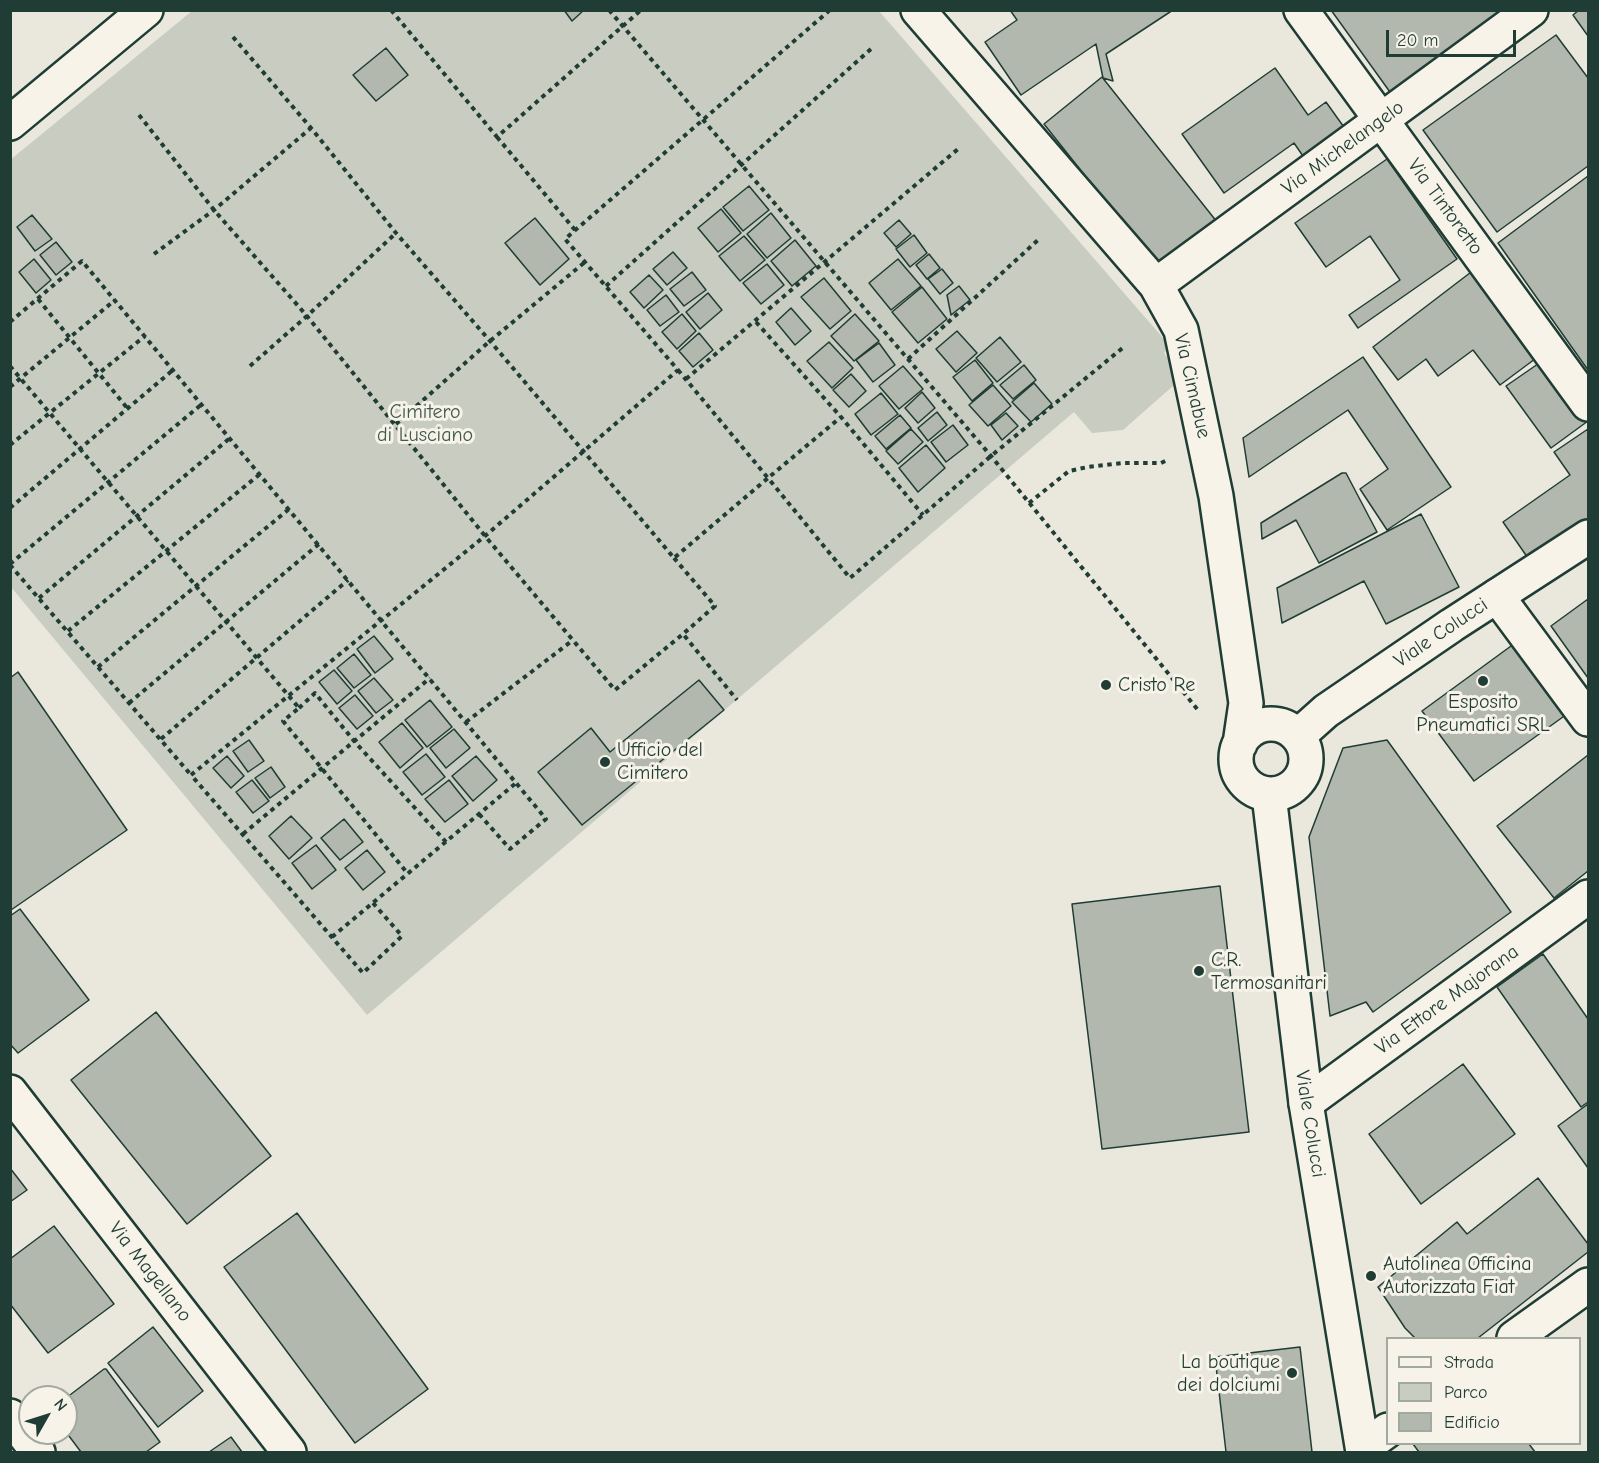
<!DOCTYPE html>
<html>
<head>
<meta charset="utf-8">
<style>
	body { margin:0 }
	#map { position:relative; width:1599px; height:1463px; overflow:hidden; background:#eae8dd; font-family:"Comic Neue",sans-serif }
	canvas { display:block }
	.frame { position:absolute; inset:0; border:12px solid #1f3d34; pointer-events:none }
	.legend { position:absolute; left:1386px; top:1337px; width:195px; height:108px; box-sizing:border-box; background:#f7f3e8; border:2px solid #a1aaa0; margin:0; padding:8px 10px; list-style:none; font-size:18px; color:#1f3d34 }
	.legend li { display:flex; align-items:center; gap:12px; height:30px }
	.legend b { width:30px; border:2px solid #a1aaa0 }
	.north { position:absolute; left:18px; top:1385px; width:60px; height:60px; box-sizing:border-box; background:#f7f3e8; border:2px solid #a1aaa0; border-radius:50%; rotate:51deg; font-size:16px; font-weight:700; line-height:24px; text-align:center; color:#1f3d34 }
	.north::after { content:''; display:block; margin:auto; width:21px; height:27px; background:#1f3d34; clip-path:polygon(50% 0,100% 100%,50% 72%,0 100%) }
	.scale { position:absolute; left:1386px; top:30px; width:130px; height:27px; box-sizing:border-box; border:3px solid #1f3d34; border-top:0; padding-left:8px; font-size:18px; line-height:21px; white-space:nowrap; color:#1f3d34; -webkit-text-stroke:4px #f7f3e8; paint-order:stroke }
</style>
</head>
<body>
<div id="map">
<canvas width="1599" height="1463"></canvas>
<div class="frame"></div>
<ul class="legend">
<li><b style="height:8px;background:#f7f3e8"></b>Strada</li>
<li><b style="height:16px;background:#c8ccc1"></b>Parco</li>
<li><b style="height:16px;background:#b2b8ae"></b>Edificio</li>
</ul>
<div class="north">N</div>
<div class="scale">20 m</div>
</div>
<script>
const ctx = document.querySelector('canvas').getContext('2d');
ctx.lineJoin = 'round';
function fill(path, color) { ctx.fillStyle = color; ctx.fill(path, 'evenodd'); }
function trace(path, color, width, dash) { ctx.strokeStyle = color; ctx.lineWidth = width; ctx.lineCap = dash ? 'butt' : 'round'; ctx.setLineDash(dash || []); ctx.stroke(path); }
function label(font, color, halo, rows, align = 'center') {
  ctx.font = font + ' "Comic Neue",sans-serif'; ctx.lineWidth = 6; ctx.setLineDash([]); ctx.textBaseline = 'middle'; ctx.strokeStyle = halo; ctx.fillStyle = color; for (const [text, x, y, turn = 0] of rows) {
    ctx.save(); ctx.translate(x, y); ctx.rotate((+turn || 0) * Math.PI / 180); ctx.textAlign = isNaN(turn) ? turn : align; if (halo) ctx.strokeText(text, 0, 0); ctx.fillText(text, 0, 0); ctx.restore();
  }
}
const green = new Path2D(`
	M192,11H879L1170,346L1164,353L1182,378L1123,430L1092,433L1074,412L367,1015L11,587L10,160Z`);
const building = new Path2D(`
	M564,10H584L572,21Z
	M1010,10H1173L1106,54L1113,81L1103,78L1096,44L1021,95L985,42L1017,20Z
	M1331,10H1505L1395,99Z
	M1579,10H1588V36L1573,15Z
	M1556,35L1588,78V166L1497,232L1423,130Z
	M386,48L408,75L376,101L353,75Z
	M1275,68L1308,115L1326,102L1346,130L1305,159L1294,143L1224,193L1182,134Z
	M1102,77L1221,227L1163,274L1044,124Z
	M1387,159L1457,259L1358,328L1349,315L1400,280L1370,236L1326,267L1295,223Z
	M1588,176V370L1498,243Z
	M749,186L769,210L743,231L723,207Z
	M721,209L741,233L718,252L698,228Z
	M771,213L791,238L767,258L747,234Z
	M32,215L52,239L35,251L17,227Z
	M535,218L569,259L540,285L505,243Z
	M899,220L911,234L896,247L884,233Z
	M914,235L927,253L910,267L896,249Z
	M744,236L765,260L740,281L719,256Z
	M795,240L816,266L792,286L771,261Z
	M56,242L72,262L56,275L40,255Z
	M673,252L687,268L667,285L653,269Z
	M929,254L940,268L927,279L916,265Z
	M34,259L51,280L36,293L19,272Z
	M898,259L921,286L891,310L869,283Z
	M767,264L784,285L761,304L743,283Z
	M1479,266L1543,353L1500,385L1473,350L1438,376L1426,359L1398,380L1373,347Z
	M942,269L953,283L940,294L928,279Z
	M692,272L706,290L684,306L670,289Z
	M649,275L663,290L644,308L630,292Z
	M824,278L851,311L830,329L801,297Z
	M959,286L970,300L951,315L947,295Z
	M922,287L947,319L918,343L892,312Z
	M708,293L722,310L700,329L686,312Z
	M666,295L679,312L660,326L647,310Z
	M791,308L811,331L795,345L776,322Z
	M682,314L696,331L677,349L662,332Z
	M855,314L879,341L854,361L831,336Z
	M957,331L977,353L956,372L936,349Z
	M699,333L713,350L693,367L679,351Z
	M1000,337L1021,362L997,382L976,358Z
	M829,342L853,368L832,388L807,361Z
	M879,343L895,365L873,382L856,360Z
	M1363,357L1451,487L1387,530L1360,489L1388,469L1348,410L1249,477L1243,438Z
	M1548,357L1588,415V421L1551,448L1506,386Z
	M975,360L993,383L972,401L953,377Z
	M1024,365L1036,380L1013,399L1000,385Z
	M903,366L923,389L899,409L879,386Z
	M851,374L866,391L849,407L833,390Z
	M1034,383L1052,404L1031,422L1012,402Z
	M993,385L1011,406L988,426L969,405Z
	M922,392L935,408L918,423L905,408Z
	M881,393L898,414L871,435L855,414Z
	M937,412L947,425L928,441L918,428Z
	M1006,413L1018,426L1002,440L991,425Z
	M900,415L911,428L886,449L875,436Z
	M953,425L968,445L946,462L931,442Z
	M911,429L923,442L898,464L886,451Z
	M1588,429V522L1530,561L1503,522L1570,475L1554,452Z
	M926,445L945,468L918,492L899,468Z
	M1342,473H1346L1377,532L1319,563L1296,520L1262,539L1261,523Z
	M1421,514L1459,587L1386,624L1364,581L1282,623L1277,588Z
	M1588,599V678L1551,626Z
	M374,636L393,659L375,673L357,649Z
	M1522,638L1574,709L1474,781L1422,711Z
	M354,654L371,675L354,688L337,668Z
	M334,670L352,691L337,704L319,682Z
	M18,672L127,830L11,910L10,678Z
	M374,678L393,700L376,713L358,691Z
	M699,680L724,710L582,825L538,772L591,728L610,752Z
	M355,695L373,716L357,729L339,708Z
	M430,700L452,727L427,747L405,720Z
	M402,723L423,748L400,768L379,742Z
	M454,729L470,748L446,768L430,748Z
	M249,740L264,761L248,772L233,751Z
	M1387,740L1511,912L1373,1012L1366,1002L1330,1016L1309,837L1343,748Z
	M426,754L445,777L422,795L403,772Z
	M1588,755V871L1554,898L1497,826Z
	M227,756L244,776L231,788L213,768Z
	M476,756L497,780L473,801L452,776Z
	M271,767L285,787L270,798L255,778Z
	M252,780L269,801L253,813L236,792Z
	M449,780L468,804L445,822L425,799Z
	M291,816L312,838L289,859L269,836Z
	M344,819L363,842L340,860L321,838Z
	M316,845L336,870L312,889L292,863Z
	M367,850L385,872L363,890L345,868Z
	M1220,886L1249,1132L1102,1149L1072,904Z
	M20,909L89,1000L18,1053L10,1044V916Z
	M1543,954L1588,1019V1102L1581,1107L1497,987Z
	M156,1012L271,1156L187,1224L71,1080Z
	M1463,1064L1515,1134L1421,1204L1369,1134Z
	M1588,1104V1168L1558,1126Z
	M10,1168L27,1190L10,1202Z
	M1538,1178L1588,1244V1252L1478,1338H1415L1405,1328L1378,1287L1457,1222L1467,1234Z
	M297,1213L428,1389L355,1443L224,1267Z
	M54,1226L114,1304L48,1353L10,1304V1259Z
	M153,1327L203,1391L158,1427L108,1363Z
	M1300,1347L1312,1452H1226L1215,1357Z
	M104,1369H106L160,1442L146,1452H81L66,1432V1398Z
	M231,1437L242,1452H209Z
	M1413,1444H1529L1535,1452H1419Z`);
const path = new Path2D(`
	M391,10L497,137L641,10
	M609,10L991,456L1198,710
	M233,37L311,128L396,233L490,341L674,558L768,478L850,578L991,456L1125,346
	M139,115L214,210L307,316L485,536L615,690L683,634L737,700
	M497,137L575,230
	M154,254L214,210L311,128
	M606,286L872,48
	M38,299L128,409
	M10,322L82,261L546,819L510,849L479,814
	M756,322L841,417L923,515
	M908,359L1038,240
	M10,366L299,708L283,721L408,874
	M250,366L307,316L396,233
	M678,370L768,478L841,417
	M686,379L958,149
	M10,387L115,300
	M396,424L490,341L585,262
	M10,445L145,336
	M1029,503L1069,471L1088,467L1123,463H1161L1169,459
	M10,508L173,370
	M674,558L715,606L683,634
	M10,564L202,404
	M10,565L191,775
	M39,598L230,438
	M68,631L260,474
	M98,667L289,509
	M129,703L319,544
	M299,708L315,693L354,741L446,842
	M466,722L573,640
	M161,739L348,580
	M243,834L430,678
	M373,903L402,936L363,973L191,775L485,536L678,370L565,239L830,10
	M332,937L516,783`);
const street = new Path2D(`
	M918,10L1156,285L1181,330L1216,496L1246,703L1240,744
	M1301,10L1588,404
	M10,123L146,10
	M1156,285L1531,10
	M1497,596L1588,719
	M1236 759a35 35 0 1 1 70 0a35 35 0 1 1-70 0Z
	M10,1092L289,1452
	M1306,1103L1588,897
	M1514,1338L1588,1285
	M10,1416L38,1452
	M1363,1448L1388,1430`);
const secondary = new Path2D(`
	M1298,736L1326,711L1452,625L1588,537
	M1269,795L1306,1103L1363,1452`);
const markers = [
	[1483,681,6,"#1f3d34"],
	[1106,685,6,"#1f3d34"],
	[605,762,6,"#1f3d34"],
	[1199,971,6,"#1f3d34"],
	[1371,1276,6,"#1f3d34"],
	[1292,1373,6,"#1f3d34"]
];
const streetNames = [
	["Via Michelangelo",1343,148,-36],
	["Via Tintoretto",1445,207,54],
	["Via Cimabue",1192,386,77],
	["Viale Colucci",1441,633,-34],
	["Via Ettore Majorana",1447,1000,-36],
	["Viale Colucci",1310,1124,81],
	["Via Magellano",150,1272,52]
];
const parkNames = [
	["Cimitero",425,412],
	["di Lusciano",425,435]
];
const poiNames = [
	["Cristo Re",1118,685],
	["Esposito",1483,702,"center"],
	["Pneumatici SRL",1483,725,"center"],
	["Ufficio del",617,750],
	["Cimitero",617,773],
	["C.R.",1211,960],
	["Termosanitari",1211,983],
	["Autolinea Officina",1383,1264],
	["Autorizzata Fiat",1383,1287],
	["La boutique",1280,1362,"right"],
	["dei dolciumi",1280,1385,"right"]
];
fill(green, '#c8ccc1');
fill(building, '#b2b8ae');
trace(building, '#1f3d34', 1.5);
trace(street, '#1f3d34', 38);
trace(secondary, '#1f3d34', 38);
trace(path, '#1f3d34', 4, [4.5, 4.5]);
trace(street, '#f7f3e8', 33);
trace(secondary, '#f7f3e8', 33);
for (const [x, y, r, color] of markers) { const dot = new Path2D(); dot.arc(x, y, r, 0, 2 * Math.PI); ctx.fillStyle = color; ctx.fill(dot); trace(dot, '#f7f3e8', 2); }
label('20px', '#1f3d34', '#f7f3e8', streetNames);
label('20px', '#415a50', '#f7f3e8', parkNames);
label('20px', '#1f3d34', '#f7f3e8', poiNames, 'left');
</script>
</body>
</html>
